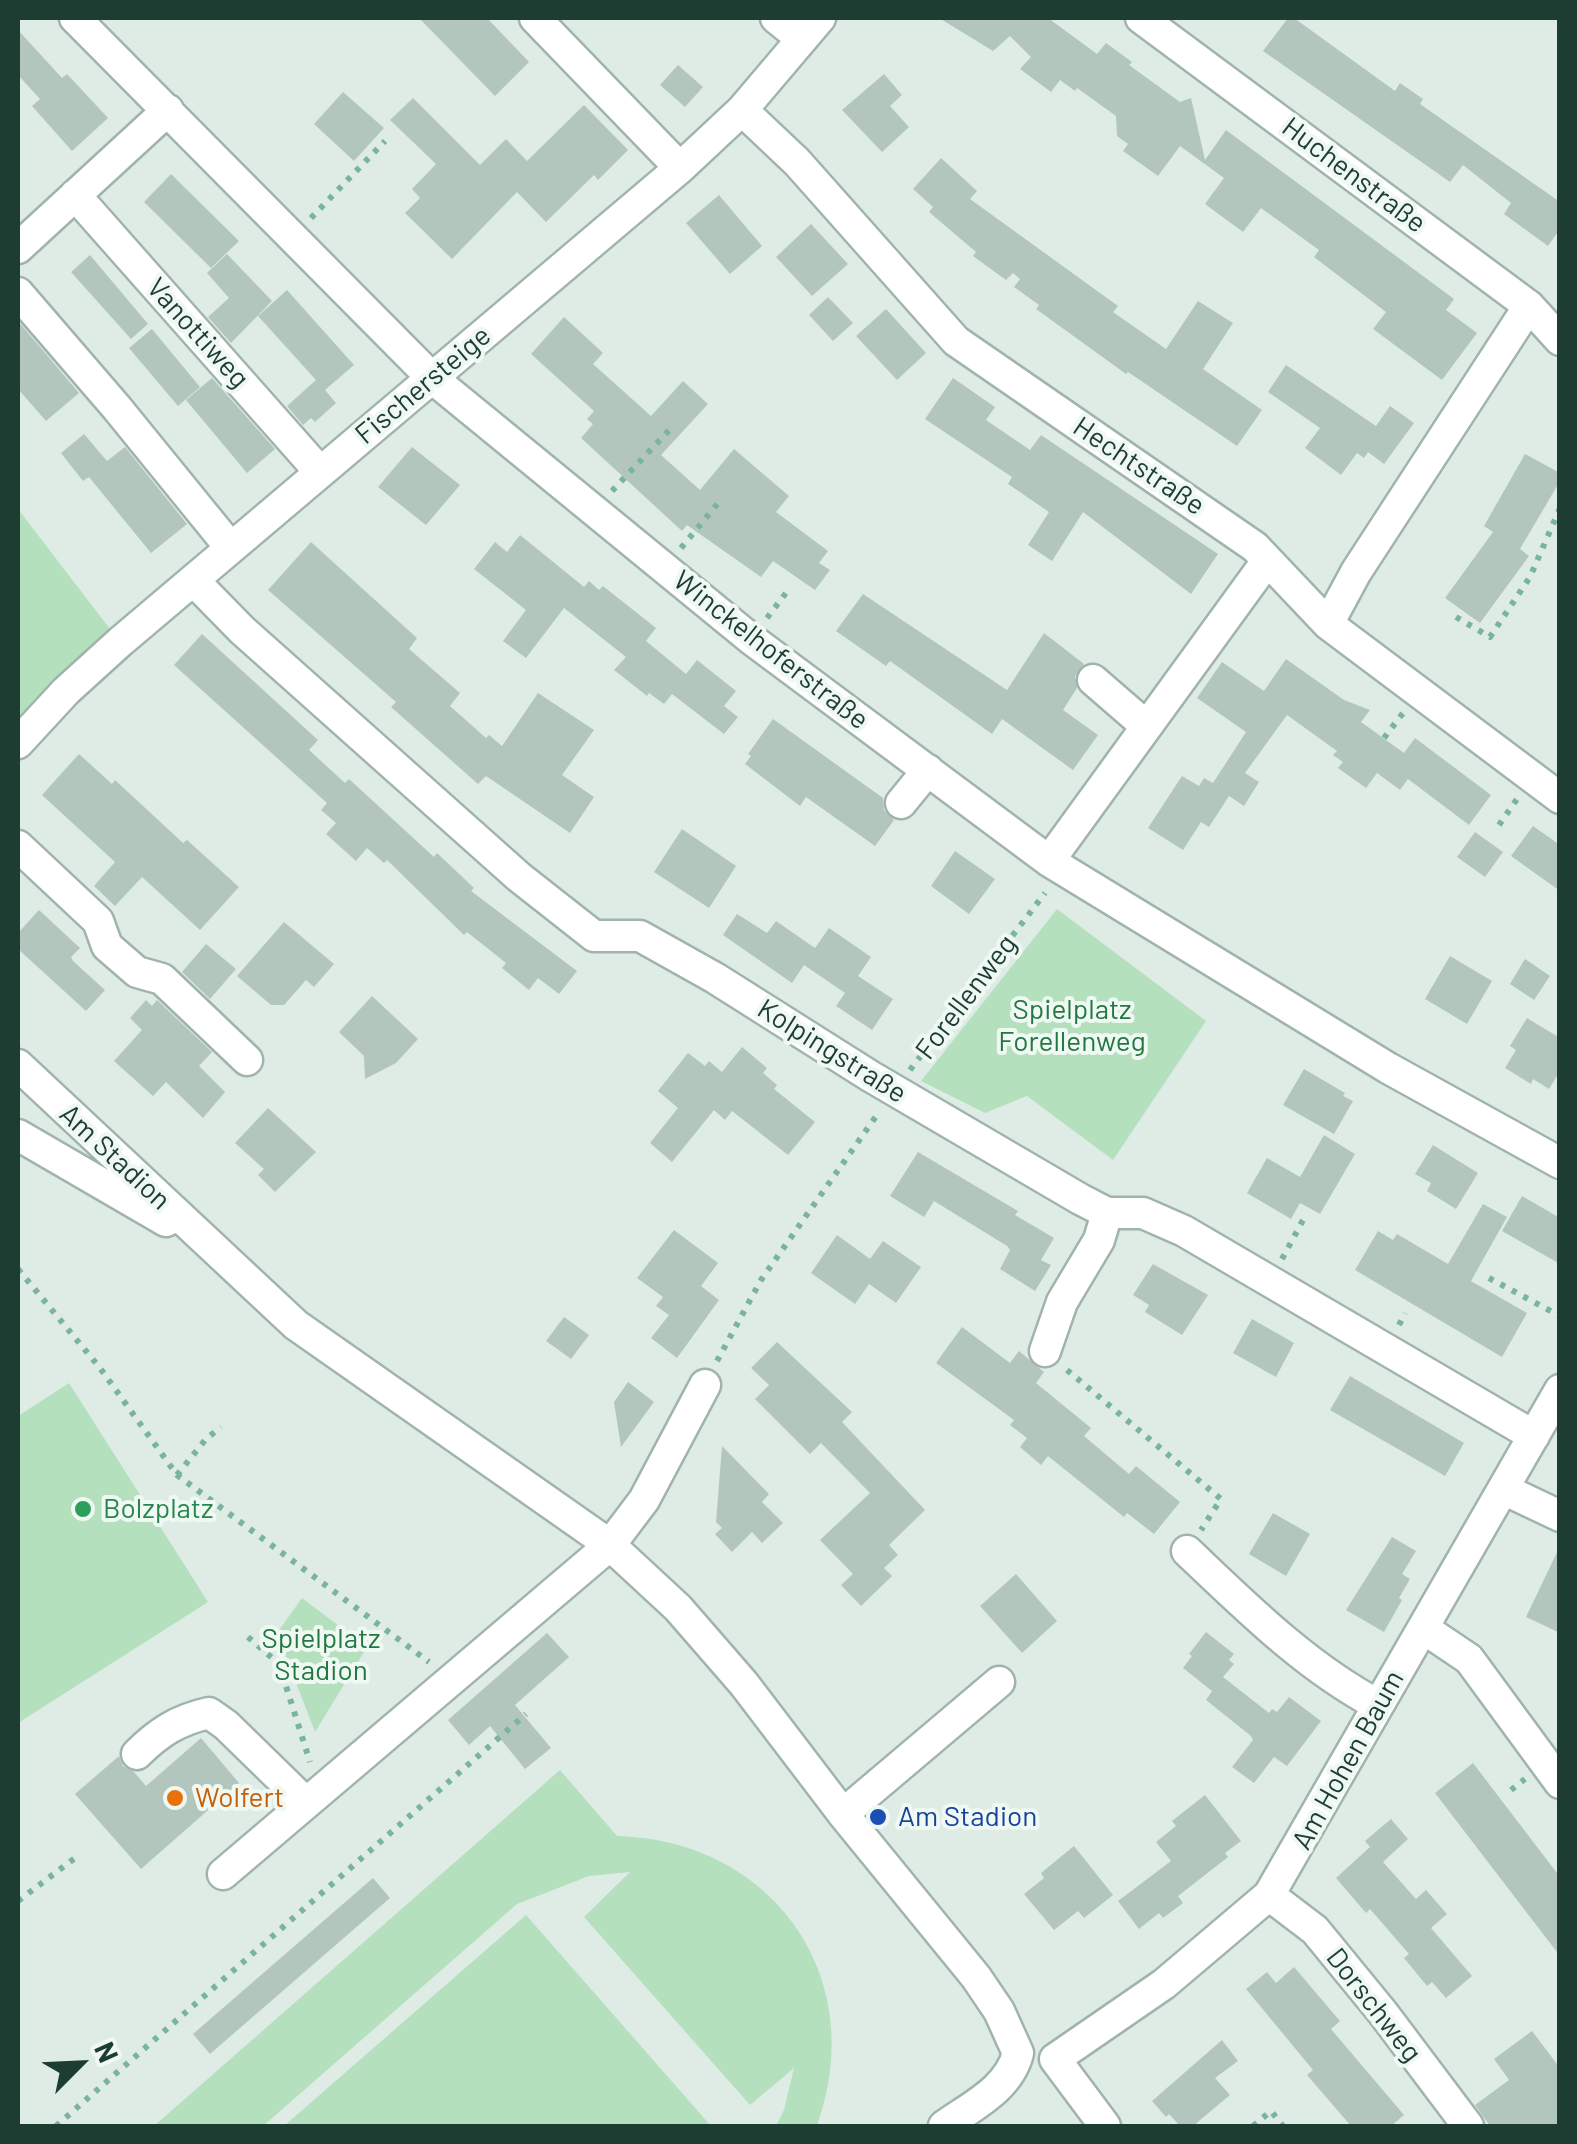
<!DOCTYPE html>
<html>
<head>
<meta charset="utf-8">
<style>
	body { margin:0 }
	#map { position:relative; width:1577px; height:2144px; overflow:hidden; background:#deece5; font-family:Barlow,sans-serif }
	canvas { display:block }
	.frame { position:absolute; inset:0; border:20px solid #1d3d33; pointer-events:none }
	.north { position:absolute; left:30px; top:2014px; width:100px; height:100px; -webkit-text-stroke:8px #eff8f3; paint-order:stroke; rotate:66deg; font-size:28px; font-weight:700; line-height:40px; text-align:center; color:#1d3d33 }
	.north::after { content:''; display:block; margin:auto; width:35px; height:45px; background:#1d3d33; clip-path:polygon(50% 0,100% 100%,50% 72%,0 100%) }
</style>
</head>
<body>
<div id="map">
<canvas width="1577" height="2144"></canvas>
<div class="frame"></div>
<div class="north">N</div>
</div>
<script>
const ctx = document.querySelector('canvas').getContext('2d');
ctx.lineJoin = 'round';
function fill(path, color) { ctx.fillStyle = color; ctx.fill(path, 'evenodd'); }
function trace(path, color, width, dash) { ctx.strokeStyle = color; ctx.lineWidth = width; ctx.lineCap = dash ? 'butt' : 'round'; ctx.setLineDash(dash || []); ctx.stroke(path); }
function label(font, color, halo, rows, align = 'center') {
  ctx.font = font + ' Barlow,sans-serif'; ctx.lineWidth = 8; ctx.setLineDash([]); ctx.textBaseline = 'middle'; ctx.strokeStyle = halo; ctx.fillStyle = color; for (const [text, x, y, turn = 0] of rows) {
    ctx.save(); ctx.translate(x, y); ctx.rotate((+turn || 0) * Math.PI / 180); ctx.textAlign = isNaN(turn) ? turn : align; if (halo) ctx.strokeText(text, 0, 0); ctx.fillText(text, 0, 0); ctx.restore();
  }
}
const green = new Path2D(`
	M18,509L120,642L18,734Z
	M1057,909L1206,1021L1113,1160L1027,1096L985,1113L921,1081Z
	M69,1383L208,1602L18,1723V1416Z
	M302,1598L367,1647L315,1732L277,1633Z
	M560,1770L617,1836C773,1840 871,1978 817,2126H776L784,2110L794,2068L750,2105L584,1917L630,1872L589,1876L517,1904L263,2126H154Z
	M526,1915L711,2126H284Z`);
const building = new Path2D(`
	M419,18H487L529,62L495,96Z
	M939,18H1048L1097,54L1106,43L1132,62L1129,65L1180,102L1191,98L1205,160L1226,130L1454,299L1446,310L1477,333L1442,380L1373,329L1386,312L1314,257L1319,250L1261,208L1243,232L1205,204L1224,178L1180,146L1158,176L1123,151L1128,144L1117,136L1116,116L1077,88L1075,91L1060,80L1051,92L1020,69L1031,57L1010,36L993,51Z
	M1288,18H1294L1395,91L1400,83L1423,99L1420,104L1560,202V229L1548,246L1504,214L1511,203L1463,165L1450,182L1263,51Z
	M18,30L62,78L67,74L108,118L72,151L32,106L40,99L18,75Z
	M678,65L703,87L685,107L660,85Z
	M884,74L902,95L890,106L909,127L882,152L842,110Z
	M343,92L384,128L354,161L314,124Z
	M413,98L480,165L506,139L527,161L584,105L628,150L598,180L594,175L546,222L517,192L452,259L405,213L420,198L412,189L436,164L390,120Z
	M941,158L977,191L970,199L1118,306L1113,312L1166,349L1198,301L1233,323L1203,369L1262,410L1237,446L1128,372L1126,374L1036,309L1039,305L1014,287L1020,279L1013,273L1006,280L973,256L976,252L929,212L933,207L913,189Z
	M171,174L239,241L211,268L144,202Z
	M719,195L762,246L730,274L686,223Z
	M811,224L848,264L812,296L776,257Z
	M227,254L272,301L231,343L208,317L229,298L207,273Z
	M90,255L148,324L131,339L71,272Z
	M287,290L354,365L325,390L336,403L315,422L311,418L303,425L287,406L316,380L258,316Z
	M828,297L853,323L833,341L809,315Z
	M886,309L926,353L897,380L856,336Z
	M564,317L603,353L593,364L651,416L683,381L708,404L661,455L700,490L734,449L789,496L776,512L828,551L819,563L830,570L815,590L773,561L761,577L687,525L682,531L581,438L593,424L587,419L594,411L531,354Z
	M18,321L79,393L46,421L18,389Z
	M152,329L200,387L178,406L129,348Z
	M1286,365L1376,426L1390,406L1414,423L1384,464L1368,452L1364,458L1357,453L1341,475L1305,448L1320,428L1268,392Z
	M212,378L275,449L247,473L186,400Z
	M953,378L995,407L986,420L1030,450L1041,435L1218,554L1191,594L1083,512L1052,561L1028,545L1049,512L1008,484L1012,477L925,419Z
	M84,434L107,461L125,447L187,524L151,553L89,477L83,481L61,453Z
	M412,447L460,485L426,525L378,487Z
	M1525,454L1560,473V481L1520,549L1529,556L1480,623L1445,598L1493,532L1484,526Z
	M520,535L584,587L589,581L599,590L603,586L656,628L646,641L686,674L697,660L736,691L724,706L738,717L724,734L672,694L664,704L649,693L647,696L614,670L626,657L564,608L526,658L503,641L526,610L474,569L495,542L507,552Z
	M311,542L417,638L409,649L460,693L450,706L486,738L489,735L502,746L538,693L594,730L562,775L594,797L570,833L486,776L478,784L391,707L396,702L268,590Z
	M863,594L1007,690L1044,633L1084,664L1075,676L1077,688L1063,710L1098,735L1073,770L1002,719L992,734L890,661L886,666L836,631Z
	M202,634L318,740L309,750L345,783L349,779L434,857L437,853L474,888L471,891L577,971L559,994L538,978L529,990L502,968L506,963L467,932L464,935L387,860L384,863L367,848L356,861L326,834L336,823L321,810L327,803L174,665Z
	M1286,659L1344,700L1370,710L1361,722L1404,753L1415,738L1491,795L1469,825L1408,779L1400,790L1377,773L1366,788L1338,768L1343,762L1333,755L1337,751L1287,715L1245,773L1259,782L1244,806L1229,796L1209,827L1201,822L1183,850L1148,828L1182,776L1199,786L1204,778L1213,783L1246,732L1197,698L1222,662L1264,691Z
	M773,719L883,798L884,810L894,820L875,846L806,797L800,806L745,764L751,756L748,754Z
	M79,754L112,784L115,780L183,843L187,840L239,887L200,930L142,877L115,906L94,886L115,862L42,795Z
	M1533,826L1560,845V891L1511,856Z
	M682,829L736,866L709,908L654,872Z
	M1475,832L1503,852L1485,877L1457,857Z
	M955,851L995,879L969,914L931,886Z
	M39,910L80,948L71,957L73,961L105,990L86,1011L18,949V933Z
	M737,914L767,933L776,921L815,948L829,928L871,957L858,976L893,999L872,1030L836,1006L845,993L804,965L792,983L723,935Z
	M284,922L334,964L314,987L306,980L284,1005H271L237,976Z
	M206,944L236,969L210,999L182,972Z
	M1450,956L1492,981L1467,1024L1425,999Z
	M1525,959L1550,976L1534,1000L1510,984Z
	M372,996L418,1039L396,1063L365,1079L364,1056L339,1032Z
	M146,1000L152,1006L157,1000L212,1052L199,1066L225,1092L203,1118L166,1082L153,1096L114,1061L142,1030L130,1018Z
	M1527,1018L1560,1038V1071L1549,1089L1533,1079L1531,1084L1505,1068L1516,1050L1510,1046Z
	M742,1047L767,1068L763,1073L777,1085L774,1089L815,1122L788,1155L732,1111L725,1120L714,1110L672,1162L650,1143L678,1108L658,1091L688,1053L705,1066L709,1061L722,1072Z
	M1304,1069L1345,1093L1343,1096L1353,1101L1334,1134L1283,1105Z
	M268,1108L316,1152L275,1192L258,1175L264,1169L235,1143Z
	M1324,1135L1355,1154L1320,1214L1300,1203L1291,1219L1247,1193L1267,1158L1300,1177Z
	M1433,1145L1478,1173L1456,1209L1427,1191L1431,1183L1415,1174Z
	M918,1152L1018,1211L1015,1215L1054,1238L1041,1260L1051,1265L1035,1291L1000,1269L1010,1250L1007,1246L934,1201L924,1217L890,1196Z
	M1522,1196L1560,1218V1264L1502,1231Z
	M1483,1204L1507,1217L1471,1281L1527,1313L1502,1357L1355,1270L1378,1231L1393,1240L1397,1234L1448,1264Z
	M674,1230L718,1263L701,1286L719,1300L677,1358L651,1338L669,1315L656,1306L663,1297L637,1278Z
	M837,1235L870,1259L883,1241L921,1267L896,1303L869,1284L855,1304L811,1273Z
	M1153,1264L1208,1295L1182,1335L1145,1312L1149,1305L1133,1295Z
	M564,1317L589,1335L571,1359L546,1341Z
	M1252,1319L1294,1343L1276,1377L1233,1353Z
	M962,1327L1010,1363L1019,1351L1044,1372L1036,1383L1091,1428L1084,1436L1129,1474L1136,1466L1180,1502L1154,1534L1127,1513L1124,1517L1048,1456L1041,1465L1020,1447L1027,1438L1010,1425L1014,1420L936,1363Z
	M777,1342L852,1412L842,1422L925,1510L889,1545L898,1555L884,1568L892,1576L861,1606L841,1585L853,1574L820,1540L870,1493L821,1443L810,1454L755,1399L769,1385L751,1368Z
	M1350,1376L1464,1443L1445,1476L1330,1410Z
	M628,1382L654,1402L621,1447L614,1402Z
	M722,1446L769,1494L762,1502L783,1523L762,1543L752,1532L732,1552L715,1534L722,1528L716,1522Z
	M1273,1513L1310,1534L1286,1576L1249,1554Z
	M1392,1537L1416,1551L1402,1574L1410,1579L1399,1598L1402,1600L1384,1632L1346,1610Z
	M1560,1546V1633L1526,1617Z
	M1016,1574L1057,1621L1022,1653L980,1606Z
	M1206,1632L1234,1654L1229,1660L1234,1664L1223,1677L1269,1713L1272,1709L1277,1712L1289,1697L1321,1721L1287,1766L1274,1757L1254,1783L1232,1767L1253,1740L1251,1736L1206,1700L1212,1691L1183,1668L1192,1656L1189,1654Z
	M547,1633L569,1657L515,1705L551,1748L525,1769L490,1726L469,1745L448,1720Z
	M201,1738L239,1783L141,1869L75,1794L119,1756L123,1766L134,1772L146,1786Z
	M1473,1763L1560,1877V1956L1435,1793Z
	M1205,1795L1241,1841L1225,1853L1228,1857L1178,1896L1183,1903L1163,1918L1159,1913L1139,1929L1118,1901L1171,1861L1156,1842L1176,1826L1172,1821Z
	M1391,1819L1408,1839L1383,1862L1416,1899L1426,1890L1447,1914L1431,1928L1472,1976L1446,1998L1432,1982L1427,1986L1404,1958L1409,1954L1370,1909L1366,1913L1336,1878L1370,1847L1365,1841Z
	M1074,1846L1113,1895L1084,1918L1078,1911L1054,1930L1024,1894L1044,1878L1041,1873Z
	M373,1878L390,1898L210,2054L193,2034Z
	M1294,1967L1340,2021L1331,2029L1404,2115L1391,2126H1351L1307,2075L1313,2070L1246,1989L1267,1972L1276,1983Z
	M1532,2031L1560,2068V2126H1490L1475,2105L1509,2080L1494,2059Z
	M1222,2040L1238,2061L1215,2078L1230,2095L1193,2126H1180L1169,2114L1166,2117L1152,2101Z`);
const path = new Path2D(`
	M311,218L385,141
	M612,491L674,425
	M681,548L719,502
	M1456,617L1490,637L1530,577L1560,508
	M767,618L789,589
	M1384,738L1403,713
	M1499,825L1517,799
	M910,1070L1045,893
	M1282,1259L1303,1220
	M18,1269L100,1368L177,1475L429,1662
	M1489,1278L1560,1316
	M1399,1325L1405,1313
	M717,1361L761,1280L879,1112
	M1067,1370L1221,1499L1201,1530
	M177,1475L206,1439L221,1427
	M248,1637L279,1664L310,1762
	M1511,1790L1525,1779
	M18,1901L75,1858
	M56,2126L526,1714
	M1253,2126L1271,2111L1283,2126`);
const minor = new Path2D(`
	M75,18L432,378L751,639L1049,861L1388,1068L1560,1163
	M535,18L680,168
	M776,18L802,39
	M1141,18L1529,306L1560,340
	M742,110L797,162L956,341L1255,547L1328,624L1560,798
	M75,195L320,472
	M18,248L168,110
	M18,293L117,408L230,547
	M194,581L242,630L519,877L594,936H640L715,978L870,1076L1080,1199L1107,1213H1143L1184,1231L1534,1436
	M1328,624L1356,572L1529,306
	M1093,680L1145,725
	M18,743L66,691L120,642L680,168L742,110L820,18
	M901,803L928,770
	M18,846L98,921L107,946L137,972L162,979L247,1060
	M1049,861L1267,561
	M18,1065L296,1325L610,1545L678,1608L744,1684L843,1814L976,1977L999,2011L1018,2053
	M18,1135L166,1221
	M1045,1351L1062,1302L1099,1240L1107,1213
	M1503,1489L1560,1516
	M1187,1551C1246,1607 1306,1667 1378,1705
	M1423,1628L1469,1659L1560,1783
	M137,1754C159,1732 178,1720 209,1713L226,1725L306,1803
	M843,1814L999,1682
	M223,1874L610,1545L644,1500L705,1385
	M1269,1895L1315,1930L1383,2013L1468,2126
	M1055,2059L1164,1984L1269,1895L1560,1390
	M1055,2059L1105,2126
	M944,2126C972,2106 1009,2089 1018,2053`);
const markers = [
	[83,1509,10,"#2e9e5b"],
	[175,1798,10,"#e8710a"],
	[878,1817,10,"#1a4fb4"]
];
const streetNames = [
	["Huchenstraße",1354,175,37],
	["Vanottiweg",198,333,48],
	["Fischersteige",423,385,-40],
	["Hechtstraße",1139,466,34],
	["Winckelhoferstraße",771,650,38],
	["Forellenweg",966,997,-53],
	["Kolpingstraße",832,1051,32],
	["Am Stadion",115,1157,43],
	["Am Hohen Baum",1348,1760,-61],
	["Dorschweg",1374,2005,52]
];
const parkNames = [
	["Spielplatz",1072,1010],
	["Forellenweg",1072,1042],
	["Spielplatz",321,1639],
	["Stadion",321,1671]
];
const leisureNames = [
	["Bolzplatz",103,1509]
];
const foodNames = [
	["Wolfert",195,1798]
];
const transitNames = [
	["Am Stadion",898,1817]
];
fill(green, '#b4e0be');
fill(building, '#b3c6be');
trace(minor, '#a0b4ac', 35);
trace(path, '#7ab39f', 6, [5, 8]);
trace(minor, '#fff', 30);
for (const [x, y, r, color] of markers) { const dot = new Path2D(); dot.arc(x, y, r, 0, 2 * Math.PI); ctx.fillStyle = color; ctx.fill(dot); trace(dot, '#eff8f3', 4); }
label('28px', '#1d3d33', '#eff8f3', streetNames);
label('28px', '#237841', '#eff8f3', parkNames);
label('28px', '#27864d', '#eff8f3', leisureNames, 'left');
label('28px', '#c56008', '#eff8f3', foodNames, 'left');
label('28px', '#164399', '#eff8f3', transitNames, 'left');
</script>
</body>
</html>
